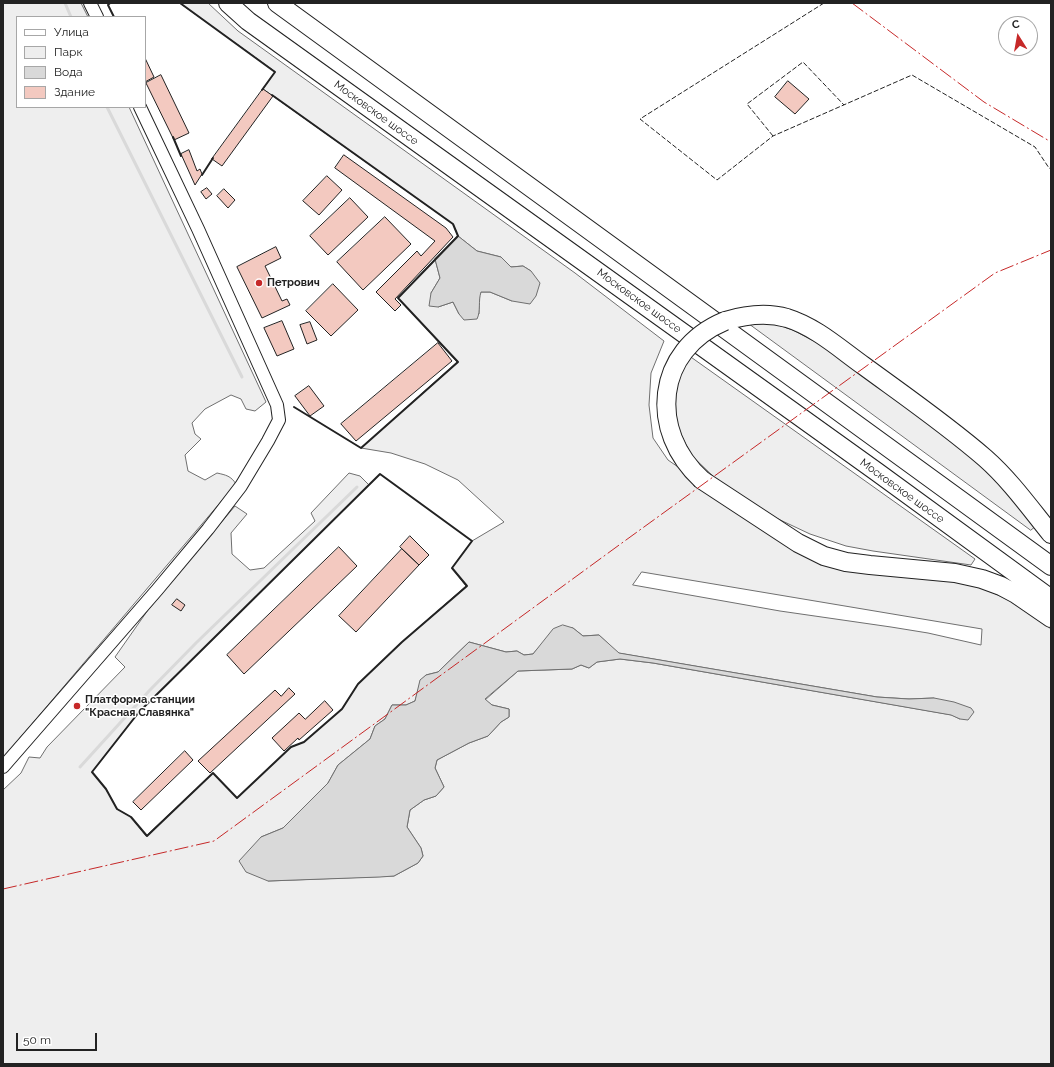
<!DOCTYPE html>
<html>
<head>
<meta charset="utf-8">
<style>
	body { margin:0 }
	#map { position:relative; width:1054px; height:1067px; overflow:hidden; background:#fff; font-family:Raleway,sans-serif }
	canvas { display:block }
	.frame { position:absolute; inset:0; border:4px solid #222; pointer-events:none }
	.legend { position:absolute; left:16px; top:16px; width:130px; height:92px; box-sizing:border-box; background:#fff; border:1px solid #a7a7a7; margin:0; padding:5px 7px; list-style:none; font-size:12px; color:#222 }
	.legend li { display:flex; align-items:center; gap:8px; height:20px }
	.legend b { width:20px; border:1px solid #a7a7a7 }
	.north { position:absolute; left:998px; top:16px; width:40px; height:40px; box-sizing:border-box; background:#fff; border:1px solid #a7a7a7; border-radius:50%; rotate:349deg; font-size:11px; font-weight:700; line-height:16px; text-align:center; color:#222 }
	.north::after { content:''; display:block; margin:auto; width:14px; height:18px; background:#c62828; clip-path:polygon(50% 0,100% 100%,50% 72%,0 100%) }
	.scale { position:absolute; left:16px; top:1033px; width:81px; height:18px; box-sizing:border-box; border:2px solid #222; border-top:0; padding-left:5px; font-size:12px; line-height:14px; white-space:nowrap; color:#222; -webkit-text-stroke:3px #fff; paint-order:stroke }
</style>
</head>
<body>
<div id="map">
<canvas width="1054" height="1067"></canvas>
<div class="frame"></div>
<ul class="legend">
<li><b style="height:5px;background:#fff"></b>Улица</li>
<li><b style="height:11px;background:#eee"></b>Парк</li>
<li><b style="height:11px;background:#d9d9d9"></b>Вода</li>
<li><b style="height:11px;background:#f3c9c0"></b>Здание</li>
</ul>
<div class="north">С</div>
<div class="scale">50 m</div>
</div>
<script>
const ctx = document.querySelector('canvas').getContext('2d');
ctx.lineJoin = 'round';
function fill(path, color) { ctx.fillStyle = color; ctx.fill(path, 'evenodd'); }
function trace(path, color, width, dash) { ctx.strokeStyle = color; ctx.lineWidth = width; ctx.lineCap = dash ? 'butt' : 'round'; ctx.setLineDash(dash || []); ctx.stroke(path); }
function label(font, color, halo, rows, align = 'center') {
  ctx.font = font + ' Raleway,sans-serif'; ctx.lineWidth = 3; ctx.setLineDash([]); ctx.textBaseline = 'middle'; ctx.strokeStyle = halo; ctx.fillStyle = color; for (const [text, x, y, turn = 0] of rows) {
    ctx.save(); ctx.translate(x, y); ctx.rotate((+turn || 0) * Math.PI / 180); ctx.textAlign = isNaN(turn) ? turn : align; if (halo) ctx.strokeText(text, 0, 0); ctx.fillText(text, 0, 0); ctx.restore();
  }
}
const green = new Path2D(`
	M3,3H81L88,17H17V107H129L266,402L255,411L246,409L241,399L231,395L205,409L192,423L195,434L201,439L185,455L188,471L205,480L217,473C226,475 231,476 236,484L3,758Z
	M180,3H208L238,31L575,273L664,341L651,373L649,405L653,438L668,460L796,549L970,582L1015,603L1051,629V1064H3V790L21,773L29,757L40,758L47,747L125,667L115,657L148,610L235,506L247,514L231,533L232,554L250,570L264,568L315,521L311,513L349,473L360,476L369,485L139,712L92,772L106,789L117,809L131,817L146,836L213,773L237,798L291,747L304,742L342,709L358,684L402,642L466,586L452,568L472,541L504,522L458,480L425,464L391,453L361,448L457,362L398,298L435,259L440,278L431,293L438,307L453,302L459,314H479V302L480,292H490L512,301L531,271L523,266L511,267L501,257L477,251L458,236L453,224L263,89L275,72ZM642,572L982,629L981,645L928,633L891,627L780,611L633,585ZM573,628L583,636L599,635L618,653L877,697L909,699L934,698L960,719L952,715L653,663L620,659L597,662L589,668L581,665L572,669L518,671L485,700L492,705L509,709V717L501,722L488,736L469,743L437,760L435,768L444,787L436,796L424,800L410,810L407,827L421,848L423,856L418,863L394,876L268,881L261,837L283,828L315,797L328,783L338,765L370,739L375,726L385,719L392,705H406L415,701L421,680L426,675L438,672L469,642L506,652L517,651L524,655L533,654L539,647Z
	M744,320H763L793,330L825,347L951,441L1001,483L1036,526L1031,530Z
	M688,355L975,559L971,565L873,551L846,546L810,534L776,518L715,478L691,455L676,424L674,398L677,377Z`);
const water = new Path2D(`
	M458,236L477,251L501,257L511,267L523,266L531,271L540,283L536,296L530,304L512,301L490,292H481C478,301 481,311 477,319L464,320L459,314L453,302L438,307L429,306L431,293L440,278L435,259Z
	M563,625L573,628L583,636L599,635L619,653L877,697L909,699L934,698L954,702L971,708L974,712L968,720L960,719L951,715L653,663L620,659L597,662L589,668L581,665L572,669L518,671L485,699L492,705L509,709V717L501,722L488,736L469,743L437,760L435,768L444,787L436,796L424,800L410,810L407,827L421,848L423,856L418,863L394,876L380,877L268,881L246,872L239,861L261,837L283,828L328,783L338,765L370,739L375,726L385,719L392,705H406L415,701L420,680L426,675L438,672L469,642L506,652L517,651L524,655L533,654L553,629Z`);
const stream = new Path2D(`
	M65,3L71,17
	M107,107L242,377
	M80,767L149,691L196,643L357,487`);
const building = new Path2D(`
	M145,58L154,77L145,82Z
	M161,75L189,133L174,140L146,83Z
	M788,81L809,99L795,114L775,97Z
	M263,89L273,96L222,166L212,159Z
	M189,150L197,171L200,169L202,174L195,185L181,154Z
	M344,155L446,228L453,237L395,299L401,305L395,311L376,292L417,251L421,256L435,241L335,168Z
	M327,176L342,190L319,215L303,201Z
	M207,188L212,194L206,199L201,192Z
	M224,189L235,200L228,208L217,196Z
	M350,198L368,217L328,255L310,236Z
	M385,217L411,244L363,290L337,262Z
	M276,247L281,258L265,266L282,301L287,299L290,305L262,318L237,267Z
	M333,284L358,310L331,336L306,311Z
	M282,321L294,349L277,356L264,328Z
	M310,322L317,340L307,344L300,325Z
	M438,343L452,361L356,441L341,424Z
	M309,386L324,406L310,416L295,396Z
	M410,536L429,555L419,565L400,547Z
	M339,547L357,566L244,674L227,655Z
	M402,549L419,565L356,632L339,616Z
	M177,599L185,605L181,611L172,605Z
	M289,688L295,694L210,773L198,761L275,690L281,696Z
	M325,701L333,710L299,740L298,738L284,751L272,738L299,713L305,719Z
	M185,751L193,760L141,810L133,802Z`);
const minor = new Path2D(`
	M90,3L97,17
	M3,767L157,590L208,529L241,486L268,441L279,420L277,405L198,229L140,107`);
const highway = new Path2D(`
	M228,3L248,21L877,472L1051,599
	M277,3L1051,566
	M725,321C745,315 766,312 787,318C816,327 840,349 864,366C905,396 947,425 985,458C1010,480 1030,508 1051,534
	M702,480L798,543L824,556L846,562L870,565L955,573L982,579L1001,586L1016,594L1051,618`);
const highwayBridge = new Path2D(`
	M702,480C648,431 655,350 725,321`);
const fence = new Path2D(`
	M824,3L640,119L717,180L773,136L912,75L1035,147L1049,168L1051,169
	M773,136L747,104L803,62L844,105`);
const wall = new Path2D(`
	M110,3L108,5L114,17
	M180,3L275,72L262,90
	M272,95L453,224L458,236L398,298L458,362L361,448L294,407
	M173,137L181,156
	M202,175L213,158
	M380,474L472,541L452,568L467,586L402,642L358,684L342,709L304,742L291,747L237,798L213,773L147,836L131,817L117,809L106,789L92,772L139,712Z`);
const power = new Path2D(`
	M852,3L984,102L1051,142
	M3,889L214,841L626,540L995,273L1051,250`);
const markers = [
	[259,283,4,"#c62828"],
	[77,706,4,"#c62828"]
];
const streetNames = [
	["Московское шоссе",376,113,36],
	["Московское шоссе",639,301,36],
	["Московское шоссе",902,491,36]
];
const poiNames = [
	["Петрович",267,283],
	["Платформа станции",85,700],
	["\"Красная Славянка\"",85,713]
];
fill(green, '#eee');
trace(green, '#6f6f6f', 1);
fill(water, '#d9d9d9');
trace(water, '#6f6f6f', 1);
trace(stream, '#d9d9d9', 3);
fill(building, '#f3c9c0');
trace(building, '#222', 1);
trace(minor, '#222', 14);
trace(highway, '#222', 20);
trace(minor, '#fff', 12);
trace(highway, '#fff', 18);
trace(highwayBridge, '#222', 20, []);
trace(highwayBridge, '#fff', 18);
trace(fence, '#222', 1, [5, 2]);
trace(wall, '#222', 2);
trace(power, '#c62828', 1, [14, 3, 2, 3]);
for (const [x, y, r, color] of markers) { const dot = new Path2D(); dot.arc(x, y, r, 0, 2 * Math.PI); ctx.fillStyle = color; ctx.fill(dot); trace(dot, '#fff', 1.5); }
label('11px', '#222', '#fff', streetNames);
label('bold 11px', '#222', '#fff', poiNames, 'left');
</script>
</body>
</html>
